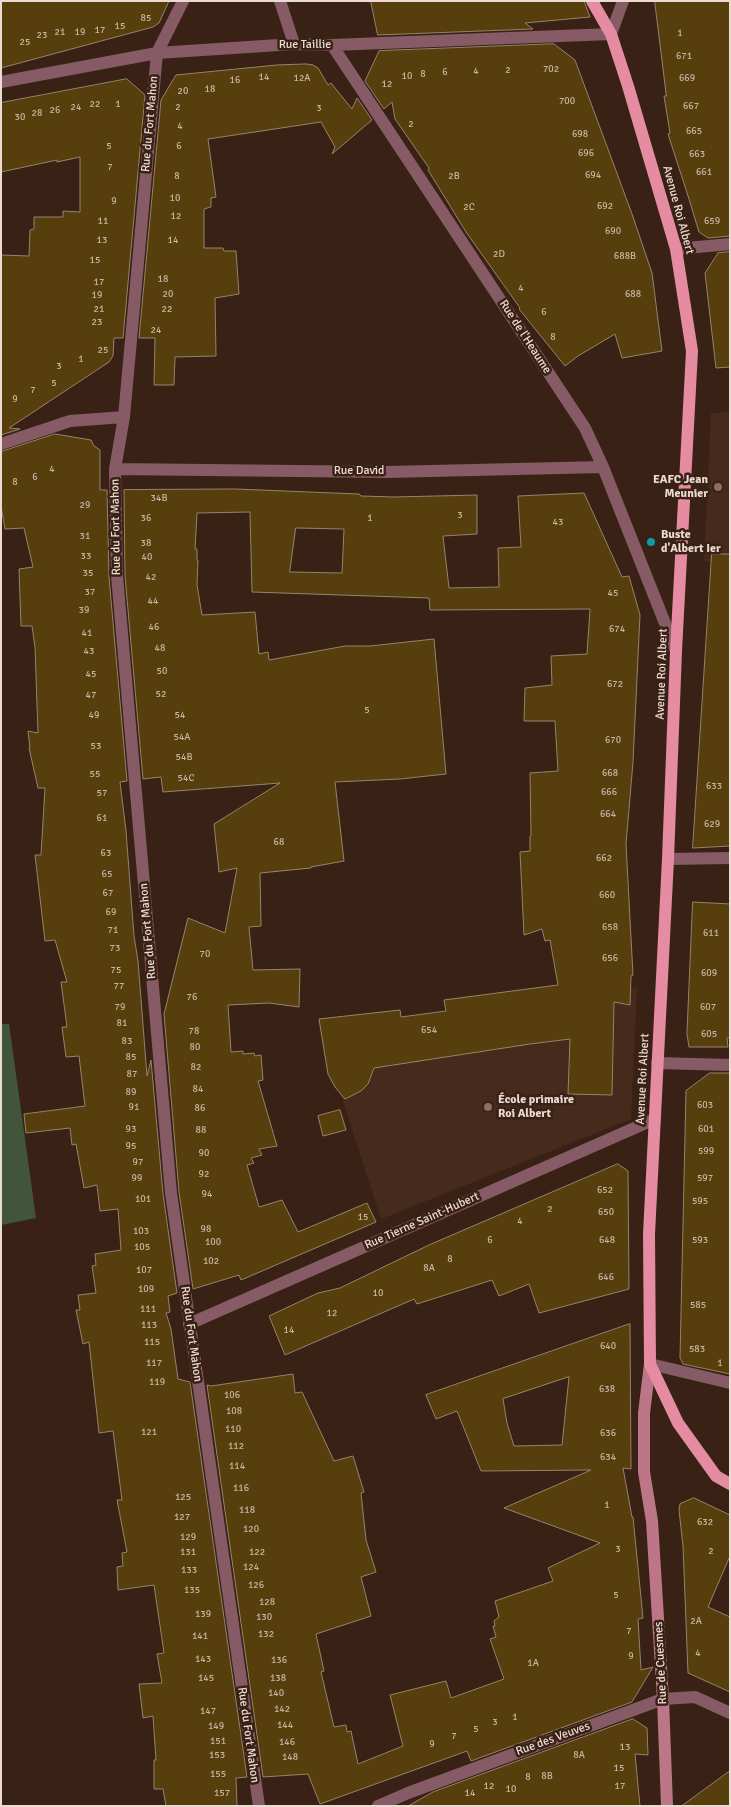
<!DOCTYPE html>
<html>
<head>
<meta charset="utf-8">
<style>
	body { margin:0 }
	#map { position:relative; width:731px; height:1807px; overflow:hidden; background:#392215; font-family:Signika,sans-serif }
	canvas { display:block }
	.frame { position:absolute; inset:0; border:2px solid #ebdbd3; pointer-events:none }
</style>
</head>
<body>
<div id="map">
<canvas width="731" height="1807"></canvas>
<div class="frame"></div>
</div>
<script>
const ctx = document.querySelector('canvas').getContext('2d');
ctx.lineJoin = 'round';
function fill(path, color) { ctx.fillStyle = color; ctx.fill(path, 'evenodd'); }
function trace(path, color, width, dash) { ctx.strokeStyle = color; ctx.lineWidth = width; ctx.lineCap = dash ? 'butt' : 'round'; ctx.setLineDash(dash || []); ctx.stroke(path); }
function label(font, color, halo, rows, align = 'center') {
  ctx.font = font + ' Signika,sans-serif'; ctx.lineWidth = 5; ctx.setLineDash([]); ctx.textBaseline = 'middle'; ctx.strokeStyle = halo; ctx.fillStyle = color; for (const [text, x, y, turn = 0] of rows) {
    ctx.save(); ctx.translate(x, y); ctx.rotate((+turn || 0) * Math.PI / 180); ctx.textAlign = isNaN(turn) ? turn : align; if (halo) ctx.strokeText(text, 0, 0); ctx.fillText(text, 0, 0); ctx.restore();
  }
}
const built = new Path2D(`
	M730,412V564L704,561L711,413Z
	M637,988L631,1119L381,1219L319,1027Z`);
const green = new Path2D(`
	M1,1024H9L36,1218L1,1225Z`);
const building = new Path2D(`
	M1,1H169L159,23L153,27L1,68Z
	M371,1H584L590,17L525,23L533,29L378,35Z
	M655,1H730V236L708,238L699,232L689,199L668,134L670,133L664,96H666Z
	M554,44L575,60L632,214L652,273L662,351L622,358L615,334L578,356L565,366L519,309L520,308L466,232L428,170L429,168L395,119L392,102L384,109L365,81L379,51Z
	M307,64L313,65L318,68L328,85L331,83L352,109L357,98L372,120L332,154L335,147L321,122L208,139L216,197L211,198V207L204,209V248H223L224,251H236L239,294L215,298L216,356L175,357L174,385H154L155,338H139L161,100L176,75L277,65Z
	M127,79L145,95L123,338H114L113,356L109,362L9,428L20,429L1,435V255L29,256L30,230L34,229V217H63V211L80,212V157L57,162V160L1,172V103Z
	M730,252V367L716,368L705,273L718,253Z
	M55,434L91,440L94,446L100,450V490H107L109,577L127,781L120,782L126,831L134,936L138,961L147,1076L151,1060L163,1194L177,1293L168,1296L170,1312L166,1313L171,1329L178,1379L190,1382L247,1777L236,1778L237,1806H166L163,1789H154V1760H156L153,1716L143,1718L139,1684L162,1683L157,1654L164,1653L154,1585L118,1590L117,1567L123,1566L122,1553L127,1552L117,1500H122L113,1431L99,1433L89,1342L83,1344L76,1310H80L78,1295L96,1293L92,1266L96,1265L95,1254L121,1250L118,1209L100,1211L97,1185L84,1188L76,1144L72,1145L70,1128L26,1133L24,1114L85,1106L79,1056L66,1057L62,1027H67L61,982H67L55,940L45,941L35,855H41L45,788H38L29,748H30L28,731L38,733L35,647L32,626H21L19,569L33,567L24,528L5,529L1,506V452Z
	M235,489L359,494L361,496L394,497L477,495V534L443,536L449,588L499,587L498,548L521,547L518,496L584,493L622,577L629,576L640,615L633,762L626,844L633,975L631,976L630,1005L614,1002L612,1095L568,1094L570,1039L530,1044L374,1068L368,1084L361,1091L345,1099L335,1087L328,1074L319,1019L400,1010L401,1017L446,1011L444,1000L558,985L550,940L545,941L542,929L524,935L520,852L530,851V836H531L530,773L558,771L555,721H524L525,688L552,685L551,656L587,654L590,609L430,610L429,598L252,592L250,512L197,513L195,549H197V560H198L197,585L202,615L255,612L259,654L268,652L269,660L345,646H370L434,639L446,774L400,779L335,782L344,861L311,867V868L260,873L261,926L249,927L253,970L300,969L299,1007L269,1003L228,1005L231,1052L243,1051V1054L254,1053L255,1056L261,1055L263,1080L258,1081L277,1146L259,1149L262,1155L251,1158L254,1163L247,1165L259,1207L282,1200L298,1232L367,1203L376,1222L241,1280L239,1275L193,1289L179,1192L164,1014L188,918L225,933L237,868L219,872L214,824L280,783L163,792L161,777L143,779L125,576L124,490ZM296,528L344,529L342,573L290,572Z
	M712,554H730V846L693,848Z
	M693,902L730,904V1038H727L728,1047H689L687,1034Z
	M710,1073H730V1374L683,1364L680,1358L686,1091Z
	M340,1110L346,1130L323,1136L318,1116Z
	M618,1164L628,1171L629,1289L539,1313L529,1284L499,1296L492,1280L417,1304L414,1299L285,1355L269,1316L318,1293L340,1288L429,1245Z
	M630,1324L631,1469L623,1468L632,1517H633L643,1618L638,1619L641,1670L653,1667L632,1702L471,1761L467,1751L320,1804L308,1774L263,1777L207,1385L211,1386L293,1374L295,1393L302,1392L334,1461L353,1456L364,1492L361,1493L366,1540L376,1572L361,1577L371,1616L316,1634L324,1671L321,1672L334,1727L346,1725L347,1732L351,1731L358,1764L403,1746L390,1695L446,1681L451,1698L504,1679L490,1639L496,1637L493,1626H495L494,1621L499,1617L495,1601L553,1581L548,1568L600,1543L504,1508L591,1470L481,1471L457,1411L436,1419L426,1395ZM569,1377L562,1445L514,1446L507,1423L503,1399Z
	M694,1498L730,1515V1556L708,1607L730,1617V1692L688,1673L683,1546L679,1510L680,1504Z
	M633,1719L647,1728L648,1755L635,1754L640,1806H408L433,1792Z
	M730,1771V1806H682Z`);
const lane = new Path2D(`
	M650,1364L730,1383`);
const street = new Path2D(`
	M183,1L157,53L124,417L115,469L117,576L171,1193L259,1806
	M280,1L294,44
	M332,45L585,428L603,467L676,651
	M1,82L157,53L294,44L332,45L611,34L623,1
	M676,249L730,244
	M1,444L70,421L124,417
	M115,469L387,472L603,467
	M668,859L730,858
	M657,1063L730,1065
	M189,1324L655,1119
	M378,1806L408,1793L663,1699L695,1697L730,1713`);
const secondary = new Path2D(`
	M650,1364L644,1413V1472L652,1521L663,1699L667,1806`);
const primary = new Path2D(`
	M592,1L611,34L628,86L676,249L692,351L676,651L668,859L649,1234L650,1364L678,1423L716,1476L730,1484`);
const markers = [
	[718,487,5,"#8d6e63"],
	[651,542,5,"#0f9aa8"],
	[488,1107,5,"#8d6e63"]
];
const numberNames = [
	["85",146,18],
	["15",120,26],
	["17",100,30],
	["21",60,32],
	["19",80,32],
	["1",680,33],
	["23",42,35],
	["25",25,42],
	["671",684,56],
	["702",551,69],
	["2",508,70],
	["4",476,71],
	["6",445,72],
	["8",423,74],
	["10",407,76],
	["14",264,77],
	["12A",302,78],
	["669",687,78],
	["16",235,80],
	["12",387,84],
	["18",210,89],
	["20",183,91],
	["700",567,101],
	["22",95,104],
	["1",118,104],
	["667",691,106],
	["24",76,107],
	["2",178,107],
	["3",319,108],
	["26",55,110],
	["28",37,113],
	["30",20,117],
	["2",411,124],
	["4",180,126],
	["665",694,131],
	["698",580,134],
	["5",109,146],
	["6",179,146],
	["696",586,153],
	["663",697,154],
	["7",110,167],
	["661",704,172],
	["694",593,175],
	["8",177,176],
	["2B",454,176],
	["10",175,198],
	["9",114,201],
	["692",605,206],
	["2C",469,207],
	["12",176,216],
	["11",103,221],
	["659",712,221],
	["690",613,231],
	["13",102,240],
	["14",173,240],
	["2D",499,254],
	["688B",625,256],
	["15",95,260],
	["18",163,279],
	["17",99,282],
	["4",521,288],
	["20",168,294],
	["688",633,294],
	["19",97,295],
	["21",99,309],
	["22",167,309],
	["6",544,312],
	["23",97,322],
	["24",156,330],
	["8",553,337],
	["25",103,350],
	["1",81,359],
	["3",59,366],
	["5",54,383],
	["7",33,390],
	["9",15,399],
	["4",52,469],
	["6",35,477],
	["8",15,482],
	["34B",159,498],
	["29",85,505],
	["3",460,515],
	["36",146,518],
	["1",370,518],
	["43",558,522],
	["31",85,536],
	["38",146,543],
	["33",86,556],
	["40",147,557],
	["35",88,573],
	["42",151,577],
	["37",90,592],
	["45",613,593],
	["44",153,601],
	["39",84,610],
	["46",154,627],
	["674",617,629],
	["41",87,633],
	["48",160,648],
	["43",89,651],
	["50",162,671],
	["45",91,674],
	["672",615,684],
	["52",161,694],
	["47",91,695],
	["5",367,710],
	["49",94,715],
	["54",180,715],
	["54A",182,737],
	["670",613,740],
	["53",96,746],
	["54B",184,757],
	["668",610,773],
	["55",95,774],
	["54C",186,778],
	["633",714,786],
	["666",609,792],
	["57",102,793],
	["664",608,814],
	["61",102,818],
	["629",712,824],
	["68",279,842],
	["63",106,853],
	["662",604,858],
	["65",107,874],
	["67",108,893],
	["660",607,895],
	["69",111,912],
	["658",610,927],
	["71",113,930],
	["611",711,933],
	["73",115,948],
	["70",205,954],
	["656",610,958],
	["75",116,970],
	["609",709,973],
	["77",119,986],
	["76",192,997],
	["79",120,1007],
	["607",708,1007],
	["81",122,1023],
	["654",429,1030],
	["78",194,1031],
	["605",709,1034],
	["83",127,1041],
	["80",195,1047],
	["85",131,1057],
	["82",196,1067],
	["87",132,1074],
	["84",198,1089],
	["89",131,1092],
	["603",705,1105],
	["91",134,1107],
	["86",200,1108],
	["93",131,1129],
	["601",706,1129],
	["88",201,1130],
	["95",131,1146],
	["599",706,1151],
	["90",204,1153],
	["97",138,1162],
	["92",204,1174],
	["99",137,1178],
	["597",705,1178],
	["652",605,1190],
	["94",207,1194],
	["101",143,1199],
	["595",700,1201],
	["2",550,1209],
	["650",606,1212],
	["15",363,1217],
	["4",520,1221],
	["98",206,1229],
	["103",141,1231],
	["6",490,1240],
	["648",607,1240],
	["593",700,1240],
	["100",213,1242],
	["105",142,1247],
	["8",450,1259],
	["102",211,1261],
	["8A",429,1268],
	["107",144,1270],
	["646",606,1277],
	["109",146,1289],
	["10",378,1293],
	["585",698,1305],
	["111",148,1309],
	["12",332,1313],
	["113",149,1325],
	["14",289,1330],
	["115",152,1342],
	["640",608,1346],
	["583",697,1349],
	["117",154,1363],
	["1",720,1363],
	["119",157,1382],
	["638",607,1389],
	["106",232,1395],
	["108",234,1411],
	["110",233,1429],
	["121",149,1432],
	["636",608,1433],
	["112",236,1446],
	["634",608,1457],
	["114",237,1466],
	["116",241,1488],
	["125",183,1497],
	["1",607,1505],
	["118",247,1510],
	["127",182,1517],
	["632",705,1522],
	["120",251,1529],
	["129",188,1537],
	["3",618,1549],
	["2",711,1551],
	["131",188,1552],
	["122",257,1552],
	["124",251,1567],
	["133",189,1570],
	["126",256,1585],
	["135",192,1590],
	["5",616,1595],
	["128",267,1602],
	["139",203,1614],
	["130",264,1617],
	["2A",696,1621],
	["7",629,1631],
	["132",266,1634],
	["141",200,1636],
	["4",698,1653],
	["9",631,1656],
	["143",203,1659],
	["136",279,1660],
	["1A",533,1663],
	["145",206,1678],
	["138",278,1678],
	["140",276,1693],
	["142",282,1709],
	["147",208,1711],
	["1",515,1717],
	["3",495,1722],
	["144",285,1725],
	["149",216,1726],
	["5",476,1729],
	["7",454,1736],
	["151",218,1741],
	["146",287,1742],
	["9",432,1744],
	["13",625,1747],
	["153",217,1755],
	["8A",579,1755],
	["148",290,1757],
	["15",619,1768],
	["155",218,1774],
	["8B",547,1776],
	["8",528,1777],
	["12",489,1786],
	["17",620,1786],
	["10",511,1789],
	["157",222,1793],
	["14",470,1793]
];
const streetNames = [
	["Rue Taillie",305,45],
	["Rue du Fort Mahon",150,124,-85],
	["Avenue Roi Albert",678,210,75],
	["Rue de l'Heaume",525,337,57],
	["Rue David",359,471],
	["Rue du Fort Mahon",116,527,-91],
	["Avenue Roi Albert",662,674,-88],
	["Rue du Fort Mahon",148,931,-95],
	["Avenue Roi Albert",643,1079,-87],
	["Rue Tierne Saint-Hubert",422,1221,-24],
	["Rue du Fort Mahon",191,1334,82],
	["Rue de Cuesmes",661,1663,-93],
	["Rue du Fort Mahon",248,1735,82],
	["Rue des Veuves",553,1739,-20]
];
const poiNames = [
	["EAFC Jean",708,480,"right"],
	["Meunier",708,494,"right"],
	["Buste",661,535],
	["d'Albert Ier",661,549],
	["École primaire",498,1100],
	["Roi Albert",498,1114]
];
fill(built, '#462a1b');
fill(green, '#41553b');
fill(building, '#573e0d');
trace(building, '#95846b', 1);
trace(lane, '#875b65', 12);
trace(street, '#875b65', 12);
trace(secondary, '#bc7688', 12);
trace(primary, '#e58ba2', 12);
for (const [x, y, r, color] of markers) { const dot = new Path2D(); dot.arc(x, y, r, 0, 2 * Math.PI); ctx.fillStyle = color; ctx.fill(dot); trace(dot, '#392215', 2); }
label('10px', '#c6b4a2', null, numberNames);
label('12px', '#ebdbd3', '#392215', streetNames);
label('bold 12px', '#ebdbd3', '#392215', poiNames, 'left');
</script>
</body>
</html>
